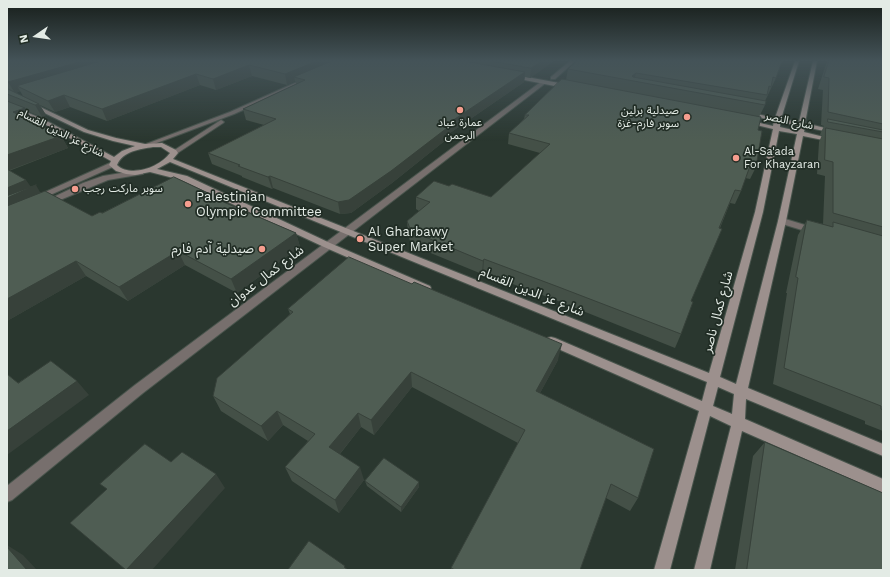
<!DOCTYPE html>
<html>
<head>
<meta charset="utf-8">
<style>
	body { margin:0 }
	#map { position:relative; width:890px; height:577px; overflow:hidden; background:#2a372f; font-family:"Work Sans",sans-serif }
	canvas { display:block }
	.frame { position:absolute; inset:0; border:8px solid #e3ebe5; pointer-events:none }
	.north { position:absolute; left:16px; top:16px; width:40px; height:40px; -webkit-text-stroke:3px #212d25; paint-order:stroke; rotate:257deg; font-size:11px; font-weight:700; line-height:16px; text-align:center; color:#e3ebe5 }
	.north::after { content:''; display:block; margin:auto; width:14px; height:18px; background:#e3ebe5; clip-path:polygon(50% 0,100% 100%,50% 72%,0 100%) }
</style>
</head>
<body>
<div id="map">
<canvas width="890" height="577"></canvas>
<div class="frame"></div>
<div class="north">N</div>
</div>
<script>
const ctx = document.querySelector('canvas').getContext('2d');
ctx.lineJoin = 'round';
function trace(path, color, width, dash) { ctx.strokeStyle = color; ctx.lineWidth = width; ctx.lineCap = dash ? 'butt' : 'round'; ctx.setLineDash(dash || []); ctx.stroke(path); }
function fill(path, color) { ctx.fillStyle = color; ctx.fill(path, 'evenodd'); }
function label(font, color, halo, rows, align = 'center') {
  ctx.font = font + ' "Work Sans","Noto Sans Arabic",sans-serif'; ctx.lineWidth = 3.5; ctx.setLineDash([]); ctx.textBaseline = 'middle'; ctx.strokeStyle = halo; ctx.fillStyle = color; for (const [text, x, y, turn = 0] of rows) {
    ctx.save(); ctx.translate(x, y); ctx.rotate((+turn || 0) * Math.PI / 180); ctx.textAlign = isNaN(turn) ? turn : align; if (halo) ctx.strokeText(text, 0, 0); ctx.fillText(text, 0, 0); ctx.restore();
  }
}
const street = new Path2D(`
	M570,61H575L555,79H551V77Z
	M306,78L311,79L234,114L146,147L141,146L230,112Z
	M542,81L547,82L143,393L12,500L7,502V486L135,385Z
	M221,120L224,122L223,123L176,154L170,153Z
	M110,163H116L117,165L39,200H36L32,198Z
	M140,170H143V174L108,180L48,205H42L41,203L83,183L103,176Z
	M782,218L818,229L819,231L815,234L779,223L778,221L779,219Z`);
const secondary = new Path2D(`
	M795,61H799L781,119L799,122L813,61H817L805,123L837,131L834,133L805,127L804,132L836,140L833,142L803,136L786,221L748,388L883,444V456L746,399L745,419L883,479V493L742,431L710,570H694L731,426L710,416L670,570H654L699,411L547,344L545,341L547,338L551,337L555,338L702,401L707,382L170,162L157,169L187,176L330,243L430,286L431,288L430,290H422L324,247L181,180L150,172L135,175L126,174L116,171L109,165L111,161L39,121L7,108V104L43,119L114,157L122,151L135,146L113,141L84,132L7,95V91L88,130L116,138L145,144L162,143L176,150L178,153L173,159L709,373L755,212L773,129L744,122L747,120L773,126L774,121L745,114L748,112L775,118ZM780,122L798,126L797,131L780,127ZM779,131L797,134L778,221L736,384L720,377L763,212ZM153,147H161L170,153C160,167 131,178 117,165C123,151 140,149 153,147ZM718,387L734,394L732,414L713,406Z
	M511,74L570,85L573,87L570,89L509,77L508,76Z`);
const wall = new Path2D(`
	M7,61H554L530,78L525,77L524,82L447,135V139L392,183L351,213L340,214L273,188L272,189L242,177V176L212,164L208,153L264,125L246,120L243,109L296,84L295,81L287,85L252,76L216,90L200,85L107,121L70,107L55,112L40,105L46,115L42,117L27,111L32,120L30,121L61,136L68,148L9,171L31,187L41,193L92,216L102,213L210,194L211,196L296,233L300,247L237,293L185,265L128,301L86,276L7,321ZM20,91L23,96L16,93Z
	M827,61H883V431L865,424V421L773,384L787,293H786L798,235L807,220L823,224L825,176L817,174L819,142L822,135H820L821,132L824,126L821,125L823,90L818,89Z
	M568,69L776,78L765,101V105L759,117L758,130L756,167L750,179L745,178L741,191L735,204L730,203L691,301L681,334L675,348L553,299L483,273L482,274L411,245L408,234L407,221L419,211L416,209V197L449,186L491,197L540,153L508,144L509,133L524,119L525,115L566,80Z
	M288,309L558,360L540,393L638,498L630,511L606,498L580,570H451V568L518,443L412,387L374,435L361,427L340,454L364,480L339,513L292,481L285,467L308,441L283,425L268,441L221,411L213,396L290,314Z
	M765,442L883,570H735L753,456Z
	M365,481L419,482V487L401,512L367,486Z`);
const shadedWall = new Path2D(`
	M83,61H122L17,86L20,91L15,93L8,82Z
	M317,61H342L294,77L295,81L287,85L285,74Z
	M542,61H554L530,78L531,68Z
	M249,65L252,76L216,90L213,79Z
	M525,72L524,82L447,135V139L392,183L351,213L340,214L338,202L443,127Z
	M636,73L634,81L632,76Z
	M196,74L200,85L107,121L102,109Z
	M64,95L70,107L55,112L48,101Z
	M39,104L46,115L42,117L35,105Z
	M25,108L32,120L20,124L13,112Z
	M61,136L68,148L7,171V155Z
	M270,176L273,188L272,189L268,177Z
	M26,180L31,187L36,185L44,199L7,215V188Z
	M296,233L300,247L237,293L231,279Z
	M178,251L185,265L128,301L119,287Z
	M484,259L483,273L482,274L483,261Z
	M76,261L86,276L7,321V299Z
	M562,344L558,360L533,406L536,391Z
	M411,372L412,387L374,435L371,420Z
	M77,381L89,395L7,455V431Z
	M277,411L283,425L268,441L261,426Z
	M358,413L361,427L334,461L329,447Z
	M360,467L364,480L339,513L335,500Z
	M216,474L225,488L152,570H126Z
	M419,482V487L401,512V507Z
	M7,545L23,555L37,570H27L7,547Z`);
const building = new Path2D(`
	M7,61H83L8,82H7Z
	M101,61H317L285,74L249,65L213,79L196,74L102,109L64,95L48,101L17,86Z
	M332,61H464L525,72L443,127L447,128L391,171L349,200L338,202L270,176L268,177L238,166L240,165L208,153L276,119L243,109L305,80L294,77Z
	M491,61H542L531,68Z
	M577,61H782L776,78L773,77L771,87L769,86L767,95L636,73L632,76L633,77L766,101L765,105L568,69Z
	M829,61H883V124L828,112L829,78L824,77Z
	M562,79L761,117L758,130L762,131L756,167L750,166L741,191L735,190L719,228L722,229L691,301L693,302L681,334L556,286L484,259L483,261L411,231L407,221L430,202L416,197L434,181L449,186L452,184L491,197L550,144L509,133L529,115H525Z
	M7,89H8L39,104L35,105L7,94Z
	M7,101L25,108L13,112L61,136L7,155Z
	M828,119L883,130V132L828,122Z
	M826,128L883,139V227L833,213V162L825,160Z
	M7,169L26,180L7,188Z
	M174,177L210,194L207,195L296,233L231,279L178,251L119,287L76,261L7,299V206L45,191L92,216L100,212L102,213Z
	M36,185L7,198V196Z
	M807,220L833,227V222L883,236V410L881,409V406L784,368L798,278L796,277Z
	M349,257L412,284L414,282L562,344L536,391L654,449L638,498L611,484L580,570H455L451,568L525,430L411,372L371,420L358,413L329,447L360,467L335,500L285,467L315,434L277,411L261,426L213,396L217,378L293,312L288,309Z
	M51,361L77,381L7,431V374L18,383Z
	M765,442L883,493V570H747Z
	M145,444L171,462L182,452L216,474L126,570L70,523L107,489L100,484Z
	M384,458L419,482L401,507L365,481Z
	M309,541L345,566L344,567L348,570H288Z
	M7,547L27,570H7Z`);
const markers = [
	[460,110,4,"#f59d8e"],
	[687,117,4,"#f59d8e"],
	[736,158,4,"#f59d8e"],
	[75,189,4,"#f59d8e"],
	[188,204,4,"#f59d8e"],
	[360,239,4,"#f59d8e"],
	[262,249,4,"#f59d8e"]
];
const farPoinames = [
	["صيدلية برلين",679,111,"right"],
	["سوبر فارم-غزة",679,124,"right"],
	["عمارة عباد",460,123,"center"],
	["الرحمن",460,136,"center"],
	["Al-Sa'ada",744,152],
	["For Khayzaran",744,165],
	["سوبر ماركت رجب",83,189]
];
const farStreetnames = [
	["شارع النصر",789,121,12],
	["شارع عز الدين القسام",61,133,27]
];
const poiNames = [
	["Palestinian",196,197],
	["Olympic Committee",196,212],
	["Al Gharbawy",368,232],
	["Super Market",368,247],
	["صيدلية آدم فارم",254,249,"right"]
];
const streetNames = [
	["شارع كمال عدوان",266,276,-37],
	["شارع عز الدين القسام",532,292,22],
	["شارع كمال ناصر",718,312,-75]
];
trace(street, '#48544c', 2);
trace(secondary, '#48544c', 2);
fill(street, '#776f6d');
fill(secondary, '#9c908d');
fill(wall, '#445047');
fill(shadedWall, '#37413a');
fill(building, '#4f5d53');
trace(building, '#37413a', 1);
const sky = ctx.createLinearGradient(0, 0, 0, 141);
sky.addColorStop(0, '#171e1a');
sky.addColorStop(0.43, '#445358');
sky.addColorStop(1, '#44535800');
ctx.fillStyle = sky;
ctx.fillRect(0, 0, 890, 141);
for (const [x, y, r, color] of markers) { const dot = new Path2D(); dot.arc(x, y, r, 0, 2 * Math.PI); ctx.fillStyle = color; ctx.fill(dot); trace(dot, '#212d25', 1.5); }
label('11px', '#e3ebe5', '#212d25', farPoinames, 'left');
label('11px', '#e3ebe5', '#212d25', farStreetnames);
label('13px', '#e3ebe5', '#212d25', poiNames, 'left');
label('13px', '#e3ebe5', '#212d25', streetNames);
</script>
</body>
</html>
